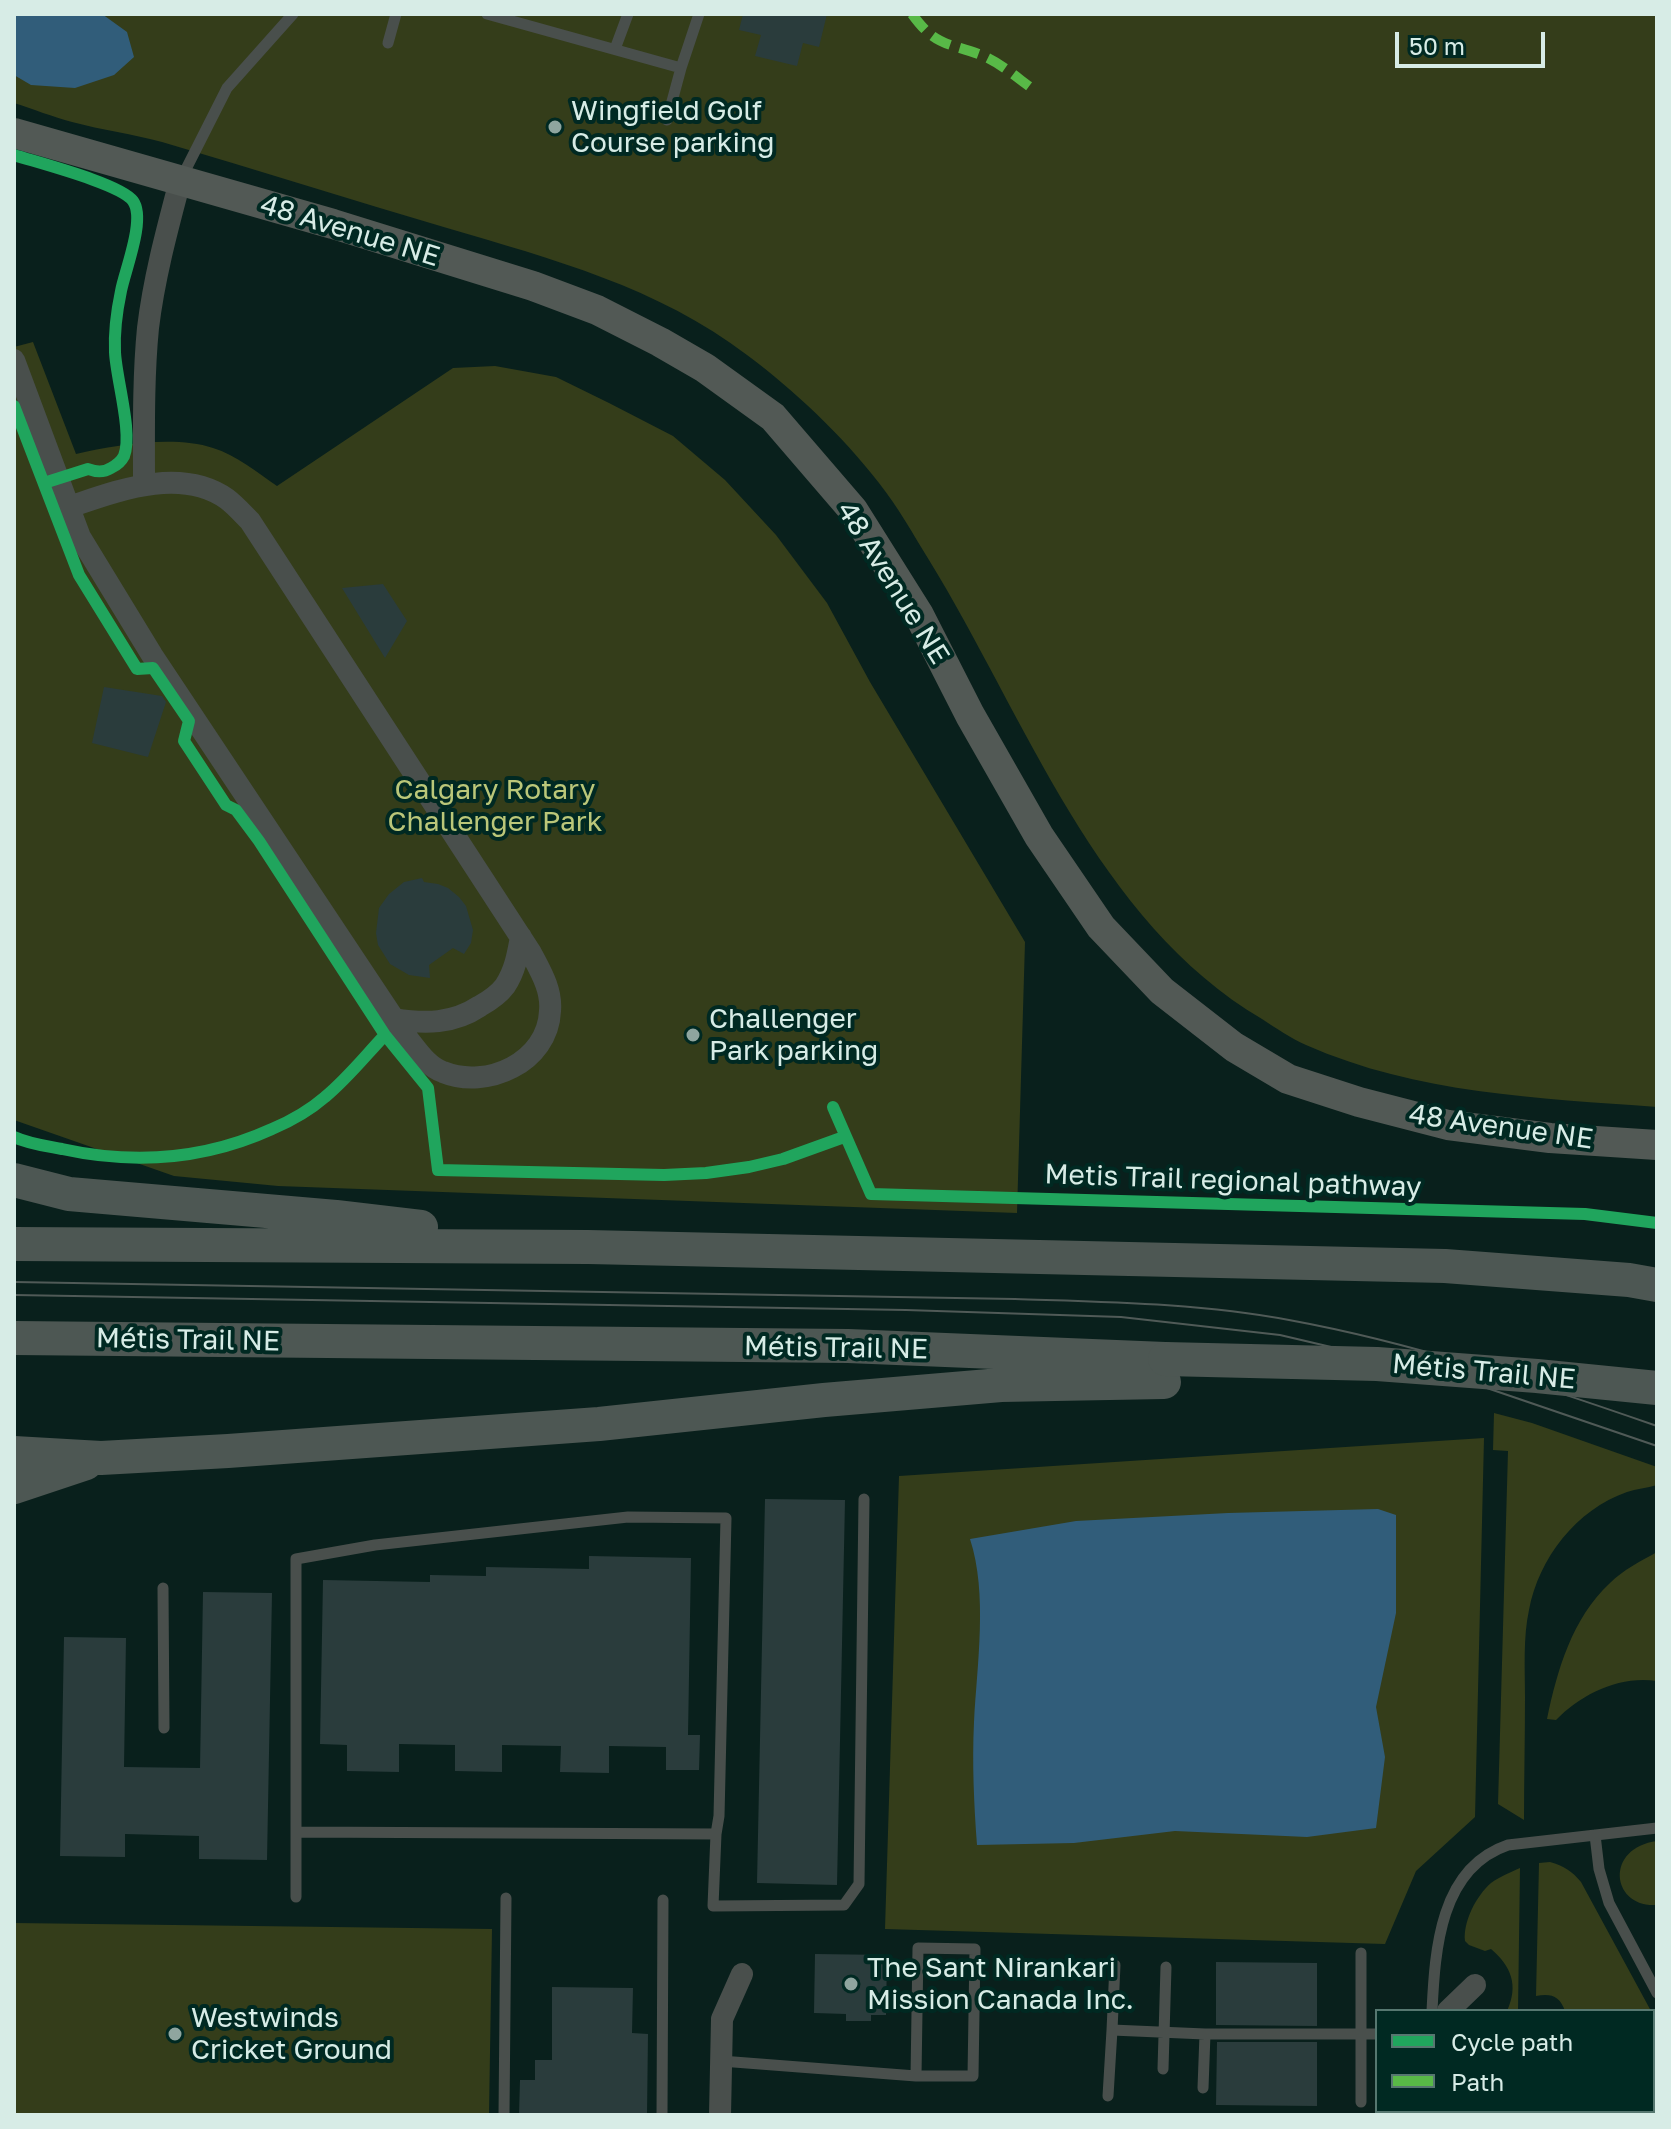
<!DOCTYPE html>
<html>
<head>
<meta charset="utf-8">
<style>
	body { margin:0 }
	#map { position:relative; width:1671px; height:2129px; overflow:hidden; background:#09201c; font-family:"Golos Text",sans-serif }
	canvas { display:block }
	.frame { position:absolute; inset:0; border:16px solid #d7ece6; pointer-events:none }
	.legend { position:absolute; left:1375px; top:2009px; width:280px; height:104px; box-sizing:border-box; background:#002922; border:2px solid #567770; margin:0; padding:10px 14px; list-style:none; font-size:24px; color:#d7ece6 }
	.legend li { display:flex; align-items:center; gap:16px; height:40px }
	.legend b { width:40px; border:2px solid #567770 }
	.scale { position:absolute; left:1395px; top:32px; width:150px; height:36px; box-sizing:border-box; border:4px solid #d7ece6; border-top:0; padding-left:10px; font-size:24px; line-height:28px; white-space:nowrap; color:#d7ece6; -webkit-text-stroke:6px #002922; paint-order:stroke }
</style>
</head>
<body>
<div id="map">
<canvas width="1671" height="2129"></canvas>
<div class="frame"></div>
<ul class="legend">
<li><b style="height:10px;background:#20a55d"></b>Cycle path</li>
<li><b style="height:10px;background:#58b947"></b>Path</li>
</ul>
<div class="scale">50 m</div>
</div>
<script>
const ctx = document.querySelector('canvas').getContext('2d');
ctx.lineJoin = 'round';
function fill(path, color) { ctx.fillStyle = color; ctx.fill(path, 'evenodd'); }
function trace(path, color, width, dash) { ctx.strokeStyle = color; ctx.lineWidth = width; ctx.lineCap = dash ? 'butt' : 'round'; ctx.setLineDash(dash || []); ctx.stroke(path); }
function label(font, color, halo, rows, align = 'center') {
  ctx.font = font + ' "Golos Text",sans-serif'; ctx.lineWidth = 8; ctx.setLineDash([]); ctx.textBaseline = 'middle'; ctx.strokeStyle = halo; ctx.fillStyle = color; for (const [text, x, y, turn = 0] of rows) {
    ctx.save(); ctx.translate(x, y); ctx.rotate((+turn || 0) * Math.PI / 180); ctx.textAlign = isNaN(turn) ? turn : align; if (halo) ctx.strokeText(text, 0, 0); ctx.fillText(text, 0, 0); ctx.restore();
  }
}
const green = new Path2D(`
	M14,14H1657V1107C1538,1098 1417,1094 1306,1045C1290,1038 1276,1028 1262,1019C1096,921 1026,718 929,560C913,534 898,507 879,483C842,435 795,391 747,355C658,287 552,259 447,228C352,200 257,170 162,142C133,134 102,130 72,122C53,117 33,109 14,103Z
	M33,342L76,454C115,445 174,435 213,448C236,455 257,472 277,486L453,368L495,366L556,377L609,403L673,436L725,480L776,535L827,603L870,682L1025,942L1017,1213L278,1186L174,1176L14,1120V347Z
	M1494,1413L1532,1423L1657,1467V1485C1647,1488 1636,1489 1627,1492C1576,1510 1539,1558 1529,1610C1523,1638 1525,1668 1525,1697C1525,1738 1524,1779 1524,1820L1498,1804L1508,1451L1493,1450Z
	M1484,1438L1475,1817L1416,1871L1385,1944L885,1929L899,1476Z
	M1657,1552V1681C1620,1675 1581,1694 1556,1720L1547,1719C1557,1671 1572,1618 1610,1583C1623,1570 1641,1561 1657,1552Z
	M1657,1841V1905C1611,1908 1604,1848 1657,1841Z
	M1550,1862C1564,1866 1572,1871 1581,1882L1651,2011H1565C1560,1996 1551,1993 1536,1996L1539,1863Z
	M1520,1868L1518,2011H1507C1519,1985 1511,1966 1491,1949L1485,1951L1469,1945L1465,1941C1463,1922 1476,1896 1491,1883C1499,1877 1511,1872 1520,1868Z
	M14,1923L492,1929L489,2115H14Z
	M1653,2014L1657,2021V2115H1586L1584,2111H1653Z`);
const water = new Path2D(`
	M14,14H102L127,32L134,57L114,75L75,88L31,85L14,75Z
	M1378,1509L1396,1515V1613L1376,1707L1385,1757L1376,1828L1307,1837L1175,1831L1074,1843L977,1845C974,1805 972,1763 974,1722C977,1665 988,1594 970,1539L1076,1521L1228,1513Z`);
const building = new Path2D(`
	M743,14H827L819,47L803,43L797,66L755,56L761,35L739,30Z
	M383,584L407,621L385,658L342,588Z
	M104,687L162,696L166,702L148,757L92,743Z
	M422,878L424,882L438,884L448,888L459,897L466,906L473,930L471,943L464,954L453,948L429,965L430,978L409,975L390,964L378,945L376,933L379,908L389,894L404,882Z
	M765,1499L845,1500L837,1885L757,1883Z
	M589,1556L691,1558L688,1735H700L699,1770H666V1747L609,1746V1773L560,1772L561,1746L502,1745V1772L455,1771V1745L399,1744V1772L347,1771V1745L320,1744L323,1580L430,1582V1575L486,1576V1567L589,1569Z
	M203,1592L272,1593L267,1860L199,1859V1836L125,1834V1857L60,1856L64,1637L126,1638L124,1767L200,1768Z
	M815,1954L887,1955L886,2015H871V2021H846V2014L814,2013Z
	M1216,1962L1317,1963V2026L1216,2025Z
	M552,1987L633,1988L632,2033L648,2034L647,2115H519L520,2080H535V2060H552Z
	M1217,2042H1317V2106L1216,2105Z`);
const lane = new Path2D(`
	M487,14L681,68L699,14
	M388,43L396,14
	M615,49L628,14
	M667,120L681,68
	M182,177L227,88L293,14
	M163,1588L164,1728
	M296,1832L716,1834
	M1595,1835L1599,1869L1609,1903L1657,1993
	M296,1897V1559L375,1545L628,1517L726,1518L719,1816L716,1834L713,1906L844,1905L859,1884L864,1499
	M1115,1965L1112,2030L1205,2034H1377
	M1432,2011C1435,1949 1440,1868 1508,1845L1657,1828
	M721,2061L916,2076H973L975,1949L918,1948L916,2076
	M1163,2069L1166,1967
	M1203,2088L1205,2034
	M1108,2096L1112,2030
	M1361,2102V1953
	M504,2115L506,1898
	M662,2115L663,1900
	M1508,2115V2111`);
const street = new Path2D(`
	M14,360L80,537L152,655L404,1034C415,1047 426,1066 443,1072C487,1090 548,1062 550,1011C552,990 541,972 531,953L250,521C243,514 235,505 227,499C180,466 117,491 69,507
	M144,484C144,432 143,379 148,328C154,278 167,230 180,181
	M394,1019C425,1024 453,1024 480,1006C489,1001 499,994 505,986C515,971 518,954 521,937
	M1448,2011L1475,1985
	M720,2115L722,2019L742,1974
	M1428,2115V2111`);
const secondary = new Path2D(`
	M14,133L333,224L533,286L597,310L660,342L705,368L773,417L853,510L919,615L970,715L1039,836L1101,927L1162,991L1234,1047L1288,1079L1359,1102L1448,1125L1550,1138L1657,1145`);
const primary = new Path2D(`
	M14,1180L69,1194L336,1217L421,1227
	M14,1244L588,1247L1445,1266L1629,1280L1657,1285
	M14,1338L848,1346L1165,1359
	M14,1453L101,1458L228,1451L599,1424L824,1400L1001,1385L1164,1382
	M14,1487L86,1463`);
const tram = new Path2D(`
	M14,1282L1015,1299C1106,1302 1199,1303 1289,1320C1415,1343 1536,1384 1657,1426
	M14,1295L906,1310L1121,1317L1280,1335L1395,1362L1481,1386L1657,1446`);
const primaryBridge = new Path2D(`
	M1165,1359L1377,1364L1537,1376L1657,1388`);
const quiet = new Path2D(`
	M912,14C936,47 947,42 981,55C999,62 1015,76 1030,87`);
const cycleway = new Path2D(`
	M14,155C39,163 121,184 133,201C146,219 125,270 121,291C117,310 114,332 115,352C116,378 133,433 124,456C121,462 117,465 111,468C103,473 96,472 88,469L44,483
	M14,406L79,575L137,669L153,668L189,721L184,741L226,805L236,810L259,841L385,1035L428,1088L438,1170L664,1175L706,1173L749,1167L783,1159L844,1137
	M833,1107L871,1194L1585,1214L1657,1223
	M14,1137C29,1144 46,1146 62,1149C135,1165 204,1160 272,1129C291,1121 310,1110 325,1097C347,1079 366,1055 385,1035`);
const markers = [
	[555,127,8,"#8fa59f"],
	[693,1035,8,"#8fa59f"],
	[851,1984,8,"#8fa59f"],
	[175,2034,8,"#8fa59f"]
];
const poiNames = [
	["Wingfield Golf",571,111],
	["Course parking",571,143],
	["Challenger",709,1019],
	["Park parking",709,1051],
	["The Sant Nirankari",867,1968],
	["Mission Canada Inc.",867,2000],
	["Westwinds",191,2018],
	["Cricket Ground",191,2050]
];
const streetNames = [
	["48 Avenue NE",350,231,17],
	["48 Avenue NE",893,583,58],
	["48 Avenue NE",1501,1127,8],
	["Metis Trail regional pathway",1233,1181,2],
	["Métis Trail NE",188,1340,1],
	["Métis Trail NE",836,1348,1],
	["Métis Trail NE",1484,1372,5]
];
const parkNames = [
	["Calgary Rotary",495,790],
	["Challenger Park",495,822]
];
fill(green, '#343d1a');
fill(water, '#315d7a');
fill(building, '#2a3c3c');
trace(lane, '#494f4c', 11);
trace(street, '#494f4c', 22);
trace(secondary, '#525955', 30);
trace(primary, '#4d5753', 34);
trace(tram, '#505a57', 2);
trace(primaryBridge, '#4d5753', 34);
trace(quiet, '#58b947', 10, [20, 10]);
trace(cycleway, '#20a55d', 12);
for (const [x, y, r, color] of markers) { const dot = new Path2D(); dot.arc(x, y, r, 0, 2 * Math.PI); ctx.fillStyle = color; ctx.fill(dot); trace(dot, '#002922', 3); }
label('28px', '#d7ece6', '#002922', poiNames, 'left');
label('28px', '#d7ece6', '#002922', streetNames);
label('28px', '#bbc779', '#002922', parkNames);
</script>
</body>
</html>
